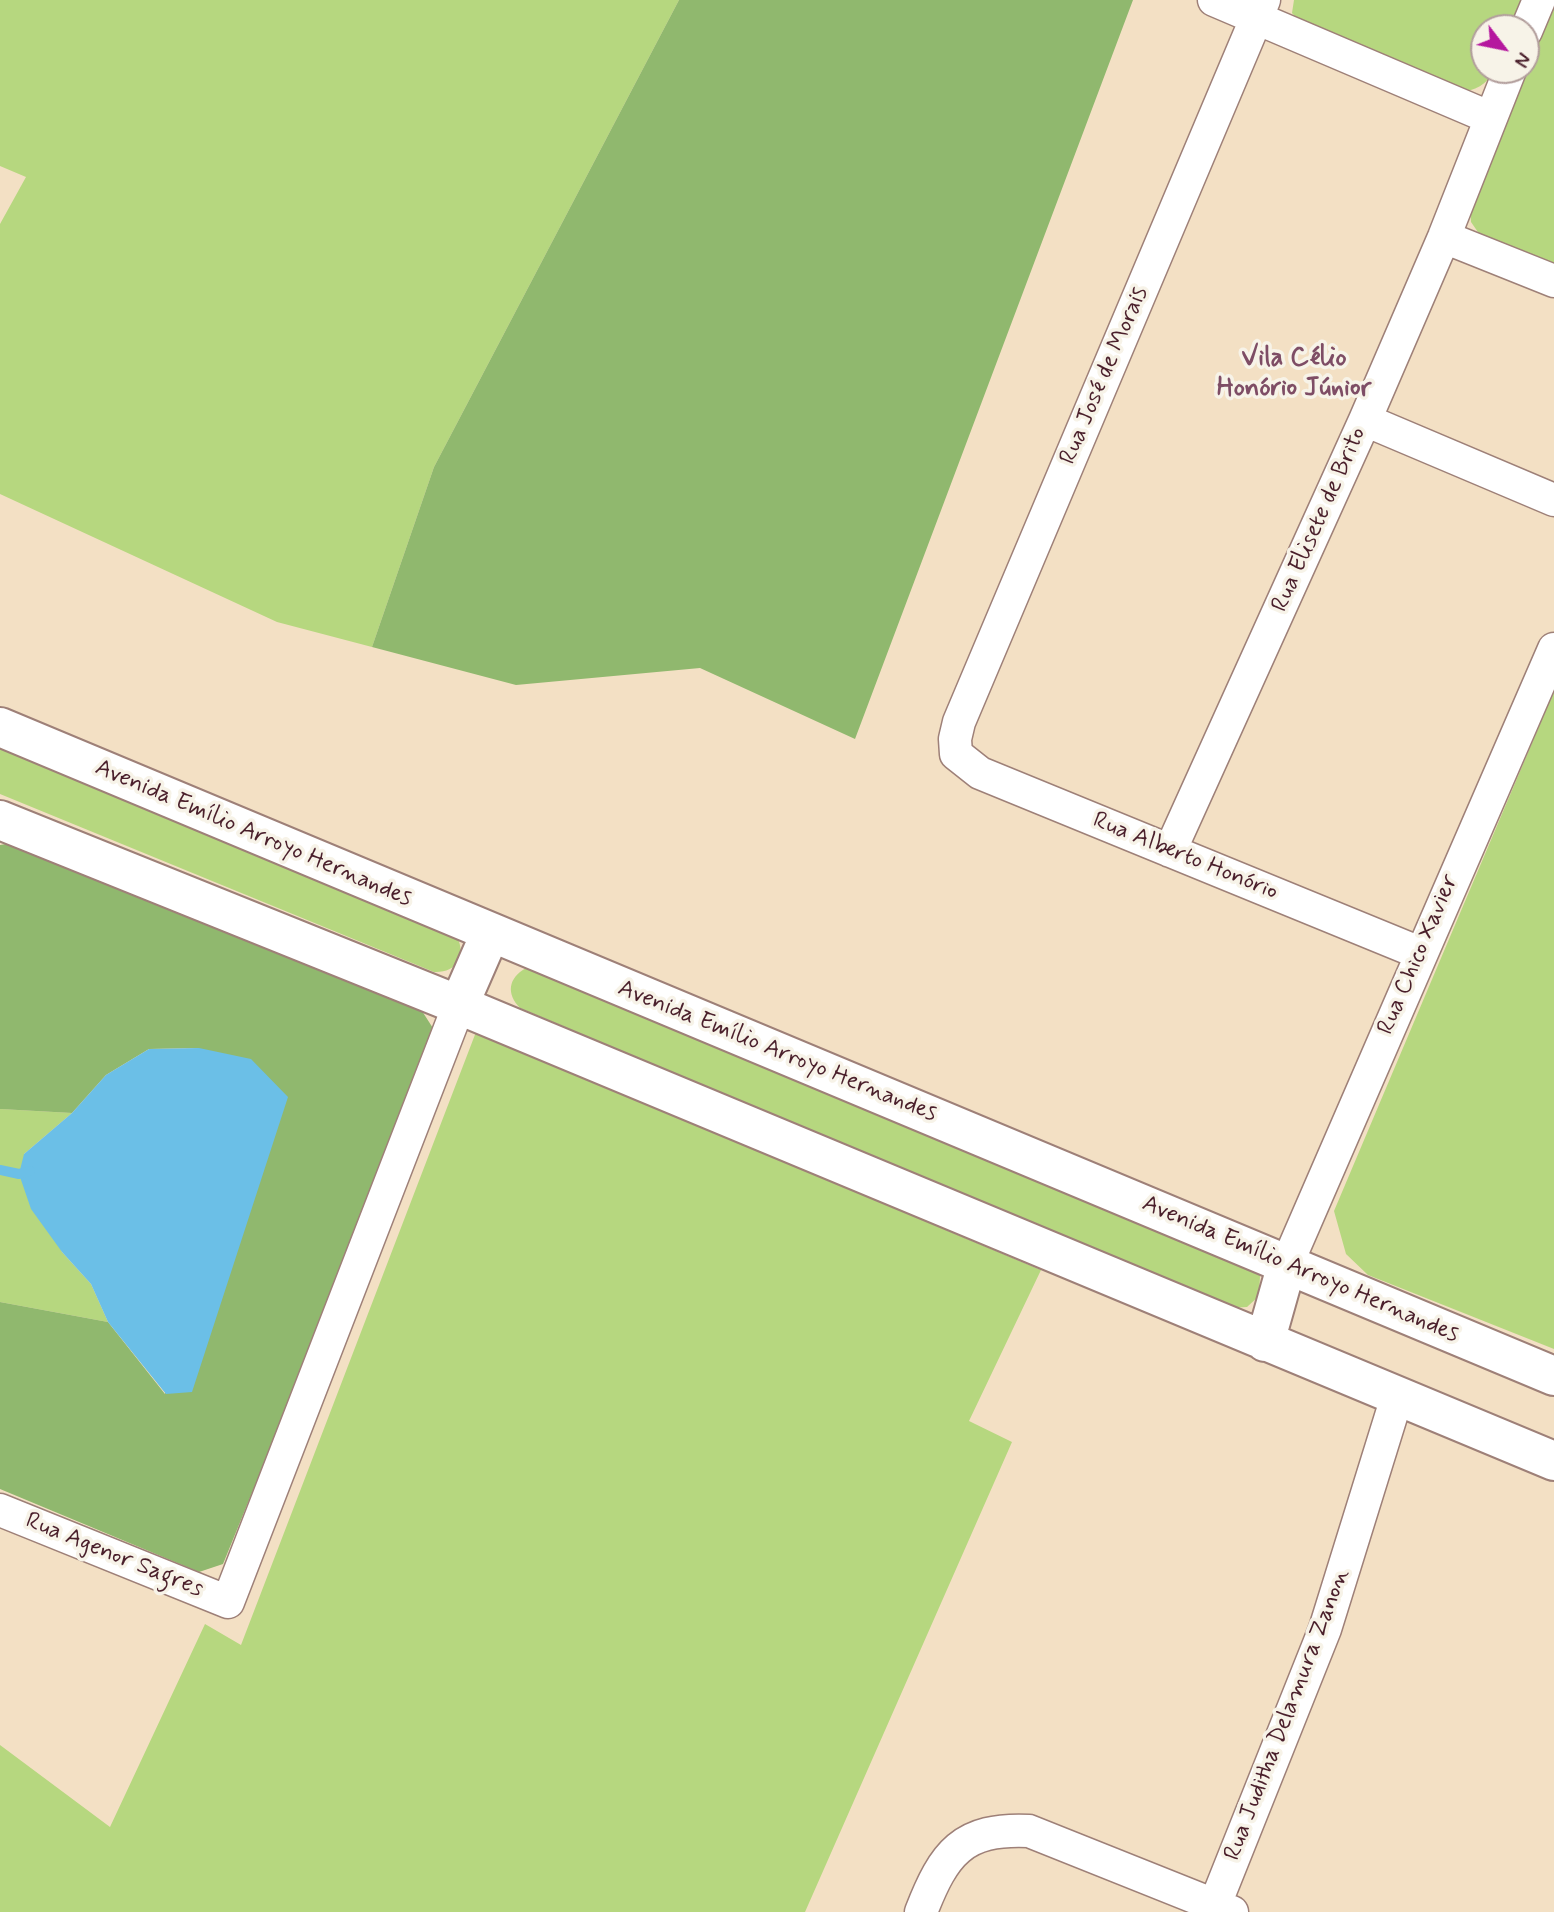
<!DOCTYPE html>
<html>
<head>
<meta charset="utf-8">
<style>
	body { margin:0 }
	#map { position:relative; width:1554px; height:1912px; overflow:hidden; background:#f3e0c4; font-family:Mynerve,sans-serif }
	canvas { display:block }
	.north { position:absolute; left:1470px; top:14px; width:70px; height:70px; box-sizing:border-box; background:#f7f3e8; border:2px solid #b29e9c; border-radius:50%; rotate:122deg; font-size:19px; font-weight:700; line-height:28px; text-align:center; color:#4a1f2b }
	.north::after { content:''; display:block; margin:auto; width:24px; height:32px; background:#b5179e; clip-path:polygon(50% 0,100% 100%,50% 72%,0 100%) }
</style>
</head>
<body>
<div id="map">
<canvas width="1554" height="1912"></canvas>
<div class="north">N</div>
</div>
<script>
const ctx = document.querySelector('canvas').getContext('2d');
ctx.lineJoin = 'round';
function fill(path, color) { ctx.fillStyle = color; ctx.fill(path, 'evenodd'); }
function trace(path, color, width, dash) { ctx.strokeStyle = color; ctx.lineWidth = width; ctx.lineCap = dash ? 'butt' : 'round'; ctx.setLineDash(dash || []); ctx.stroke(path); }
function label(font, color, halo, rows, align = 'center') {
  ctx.font = font + ' Mynerve,sans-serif'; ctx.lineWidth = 7; ctx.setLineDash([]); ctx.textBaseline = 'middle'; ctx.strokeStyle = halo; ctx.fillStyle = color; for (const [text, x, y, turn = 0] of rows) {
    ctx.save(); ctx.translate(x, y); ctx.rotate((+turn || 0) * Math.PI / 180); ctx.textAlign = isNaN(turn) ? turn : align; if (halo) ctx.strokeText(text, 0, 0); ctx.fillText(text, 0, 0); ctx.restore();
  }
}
const green = new Path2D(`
	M0,0H679L434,467L372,647L277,622L0,494V224L26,177L0,166Z
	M1294,0H1523L1512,28H1484V70H1494C1487,85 1475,91 1459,92L1307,30L1292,13Z
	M1554,6V269L1482,238L1471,222L1470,203Z
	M1554,691V1349L1368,1275L1346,1254L1334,1211Z
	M0,745L457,937C467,957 456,973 434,972L0,794Z
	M526,968H535L1254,1268L1260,1276L1259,1296L1247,1307L1229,1308L520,1008C506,994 508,978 526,968Z
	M476,1032L1041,1270L969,1421L1012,1442L805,1912H0V1745L110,1827L205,1624L241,1645Z
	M0,1109L72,1113L24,1154L62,1252L91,1284L108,1322L0,1302Z`);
const forest = new Path2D(`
	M679,0H1133L855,739L700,668L516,685L372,647L434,467Z
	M24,841L422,1011L438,1036L223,1564L199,1572L0,1489V1302L108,1322L165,1394L199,1048L149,1049L106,1075L72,1113L0,1109V845Z`);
const water = new Path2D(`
	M199,1048L251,1059L288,1097L192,1392L166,1394L108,1322L91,1284L62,1252L31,1209L19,1174L24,1154L72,1113L106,1075L149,1049Z`);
const stream = new Path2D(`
	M0,1170L19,1174L30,1171`);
const street = new Path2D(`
	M1214,0L1491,118
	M1264,0L959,722L955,739L956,754L980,773L1420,953
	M1526,31L1539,0
	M1444,237L1554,281
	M1365,420L1554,500
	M1170,851L1365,420L1444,237L1510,70
	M1287,1264L1554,649
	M0,1510L228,1602L459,1005
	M921,1912C944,1853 962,1828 1029,1831L1232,1912
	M1212,1912L1325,1629L1397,1397`);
const secondary = new Path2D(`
	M0,727L1554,1376
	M0,820L459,1005L1554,1461
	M459,1005L490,934
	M1265,1342L1287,1264`);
const streetNames = [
	["Rua José de Morais",1105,376,-67],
	["Rua Elisete de Brito",1320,520,-66],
	["Avenida Emílio Arroyo Hernandes",253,834,23],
	["Rua Alberto Honório",1185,857,22],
	["Rua Chico Xavier",1419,955,-67],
	["Avenida Emílio Arroyo Hernandes",777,1052,22],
	["Avenida Emílio Arroyo Hernandes",1300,1270,23],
	["Rua Agenor Sagres",114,1556,22],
	["Rua Juditha Delamura Zanon",1288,1715,-69]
];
const neighbourhoodNames = [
	["Vila Célio",1294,360],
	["Honório Júnior",1294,390]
];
fill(green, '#b6d77f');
fill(forest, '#90b86e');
fill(water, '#6bbfe7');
trace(stream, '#6bbfe7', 10);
trace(street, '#9e8078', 35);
trace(secondary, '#9e8078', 42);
trace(street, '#fff', 32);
trace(secondary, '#fff', 38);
label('24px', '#4a1f2b', '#f7f3e8', streetNames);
label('bold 26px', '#7e4d65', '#f7f3e8', neighbourhoodNames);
</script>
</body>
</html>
